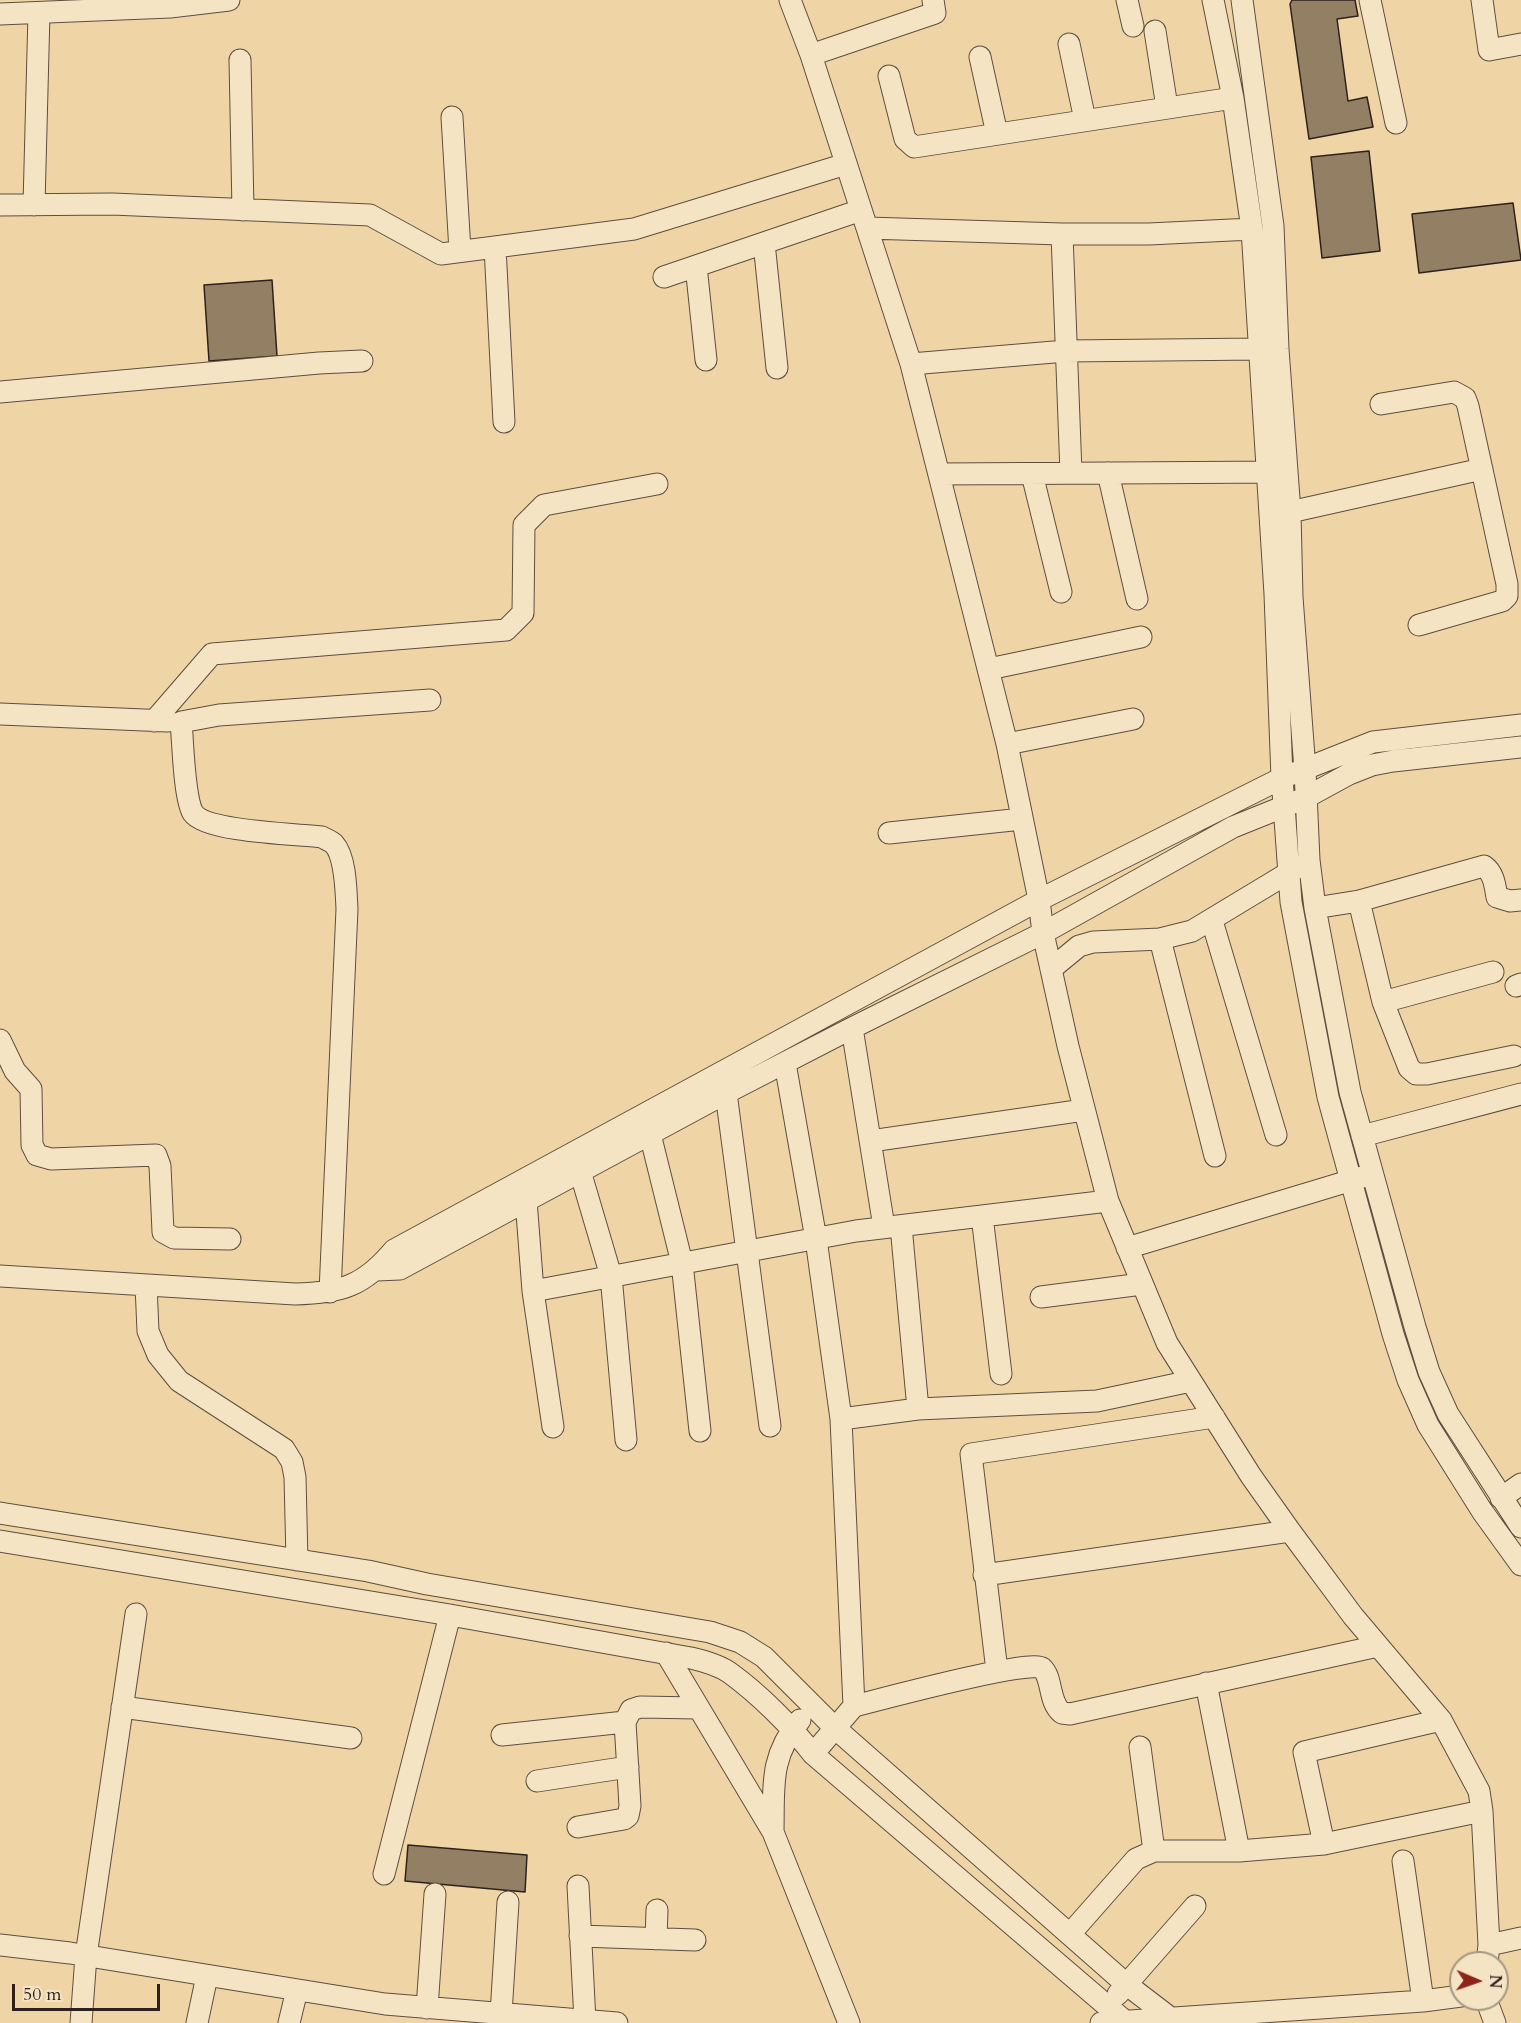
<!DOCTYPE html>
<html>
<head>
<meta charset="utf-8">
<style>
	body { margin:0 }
	#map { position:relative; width:1521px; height:2023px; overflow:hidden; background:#efd5a5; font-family:Cardo,serif }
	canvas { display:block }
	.north { position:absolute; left:1449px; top:1951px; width:60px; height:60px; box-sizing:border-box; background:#f5e4c4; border:2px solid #a59681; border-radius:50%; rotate:92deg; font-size:16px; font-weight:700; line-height:24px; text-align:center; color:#2e211d }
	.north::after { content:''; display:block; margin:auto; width:21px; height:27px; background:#8f2418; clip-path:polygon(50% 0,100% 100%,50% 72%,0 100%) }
	.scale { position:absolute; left:12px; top:1984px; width:148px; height:27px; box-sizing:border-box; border:3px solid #2e211d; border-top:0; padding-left:8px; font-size:18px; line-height:21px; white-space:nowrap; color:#2e211d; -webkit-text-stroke:4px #f5e4c4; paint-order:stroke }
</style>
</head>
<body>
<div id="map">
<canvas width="1521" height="2023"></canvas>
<div class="north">N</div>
<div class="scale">50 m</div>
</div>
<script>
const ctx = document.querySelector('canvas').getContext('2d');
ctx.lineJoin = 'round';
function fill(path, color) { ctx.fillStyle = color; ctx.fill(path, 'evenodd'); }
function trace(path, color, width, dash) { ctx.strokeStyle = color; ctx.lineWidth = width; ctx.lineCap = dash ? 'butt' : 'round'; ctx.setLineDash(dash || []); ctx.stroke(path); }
const building = new Path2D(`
	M1292,0H1355L1358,16L1337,19L1348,101L1367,97L1373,127L1309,139L1290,4Z
	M1369,151L1380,251L1322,258L1311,157Z
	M1513,203L1521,260L1419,273L1412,214Z
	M272,280L277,356L209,361L204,285Z
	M408,1845L527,1855L525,1892L405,1881Z`);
const minor = new Path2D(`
	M790,0L811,55L911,364L1007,744L1039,900L1043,933L1068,1046L1108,1201L1167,1343L1251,1476L1290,1531L1353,1616L1441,1720L1479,1791L1482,1811L1489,1945L1487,1963
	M1127,0L1133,26
	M1213,0L1233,98L1252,229L1275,594L1282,778L1291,902L1328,1097L1393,1334L1408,1380L1428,1425L1482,1511L1521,1565
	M1242,0L1273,226L1278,349L1290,512L1292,597L1305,770L1309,860L1315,908L1350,1092L1415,1327L1429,1372L1448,1414L1521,1527
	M1370,0L1396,123
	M1482,0L1489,50L1521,44
	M0,14L170,7L229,0
	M1155,31L1167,107
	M1069,44L1085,120
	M811,55L935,13L933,0
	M980,57L997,134
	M240,60L243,210
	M889,76L905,139L914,147L1233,98
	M452,117L460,251
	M0,205L112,204L370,215L441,254L634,229L846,164
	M34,205L39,13
	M867,228L1062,234H1149L1252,229
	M1062,234L1071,473
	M764,243L777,368
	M495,247L504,422
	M696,266L706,360
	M664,277L861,210
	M911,364L1066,351L1259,349
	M0,392L319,363L362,361
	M1381,404L1454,392L1465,398L1468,406L1507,584V596L1502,601L1419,625
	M1108,473L1137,599
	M939,474L1281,472
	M1032,474L1061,592
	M1278,513L1290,512L1482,469
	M989,669L1141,637
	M0,714L168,721
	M154,721L212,654L506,630L523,613L524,525L544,505L657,484
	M1007,744L1133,719
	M889,833L1022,819
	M1359,901L1383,1002L1409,1068L1416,1074H1427L1514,1056
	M1315,908L1359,901L1484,866C1494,873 1495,886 1497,897L1510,901L1521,900
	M1212,921L1276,1135
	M1160,939L1215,1156
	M1051,969L1079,946L1093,942L1160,939L1192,931L1298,867
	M1516,986L1521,984
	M1383,1002L1493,972
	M852,1028L884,1227
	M0,1040L15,1071L31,1089L32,1145L37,1155L51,1159L156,1155L160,1166L163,1232L174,1238L230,1239
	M785,1063L816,1239L841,1419L854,1706L813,1754
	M726,1093L770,1426
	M650,1134L682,1263L700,1431
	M1362,1136L1521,1094
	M871,1141L1084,1110
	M580,1171L611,1276L626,1440
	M526,1200L533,1291L553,1427
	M982,1216L1001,1374
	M901,1226L918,1409
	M1127,1248L1362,1177
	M377,1270L400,1269L726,1093L852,1028L1043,933L1233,827L1305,798L1349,774L1372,765L1393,761L1521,747
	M0,1276L295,1294C341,1293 364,1286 394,1250L1039,900L1282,778L1373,742L1521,725
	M146,1285L148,1331L158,1355L179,1381L284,1449L292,1462L295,1477L297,1560
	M533,1291L856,1231L1108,1201
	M330,1292L347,909C346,892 346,857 334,844C331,841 325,839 322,837C297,834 206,832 193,813C184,798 183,742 181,722L219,715L430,700
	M1041,1297L1142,1284
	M841,1419L918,1409L1097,1401L1191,1381
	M1501,1498L1521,1484
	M0,1513L368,1571L427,1584L710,1632L740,1642L764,1657L835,1728L1126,1984L1177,2023
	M0,1541L450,1615L691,1658C704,1661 719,1665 730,1673C759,1694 791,1726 813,1754L1127,2023
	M984,1575L1290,1531
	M666,1653L773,1832L849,2023
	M997,1671L971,1454L1214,1417
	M1206,1683L1239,1851
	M854,1706C878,1700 1030,1659 1042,1668C1053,1678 1048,1702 1062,1713L1070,1714L1378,1646
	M122,1707L351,1738
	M1441,1720L1304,1752L1324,1844L1482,1811
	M502,1735L625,1722
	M1140,1747L1154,1851
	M537,1781L628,1767
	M578,1827L624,1819L628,1816L630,1806L625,1722L631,1710L640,1707L698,1708
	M773,1832C774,1787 769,1757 800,1720
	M1403,1861L1423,2001
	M384,1874L450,1615
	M578,1886L585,2021
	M1070,1934L1136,1859L1154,1851H1239L1324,1844
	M580,1936L695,1940
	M656,1939L657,1910
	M0,1945L70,1953L385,2004L617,2023
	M1489,1945L1521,1938
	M1118,1994L1195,1906
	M1486,1999L1495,2023
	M427,2008L435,1894
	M501,2014L508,1902
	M81,2023L86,1956L136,1614
	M197,2023L207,1976
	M289,2023L297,1990
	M1101,2023L1423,2001L1461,1996`);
fill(building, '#927f64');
trace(building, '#2e211d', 1.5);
trace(minor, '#5e4e3f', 23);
trace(minor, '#f5e4c4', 21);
</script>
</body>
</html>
